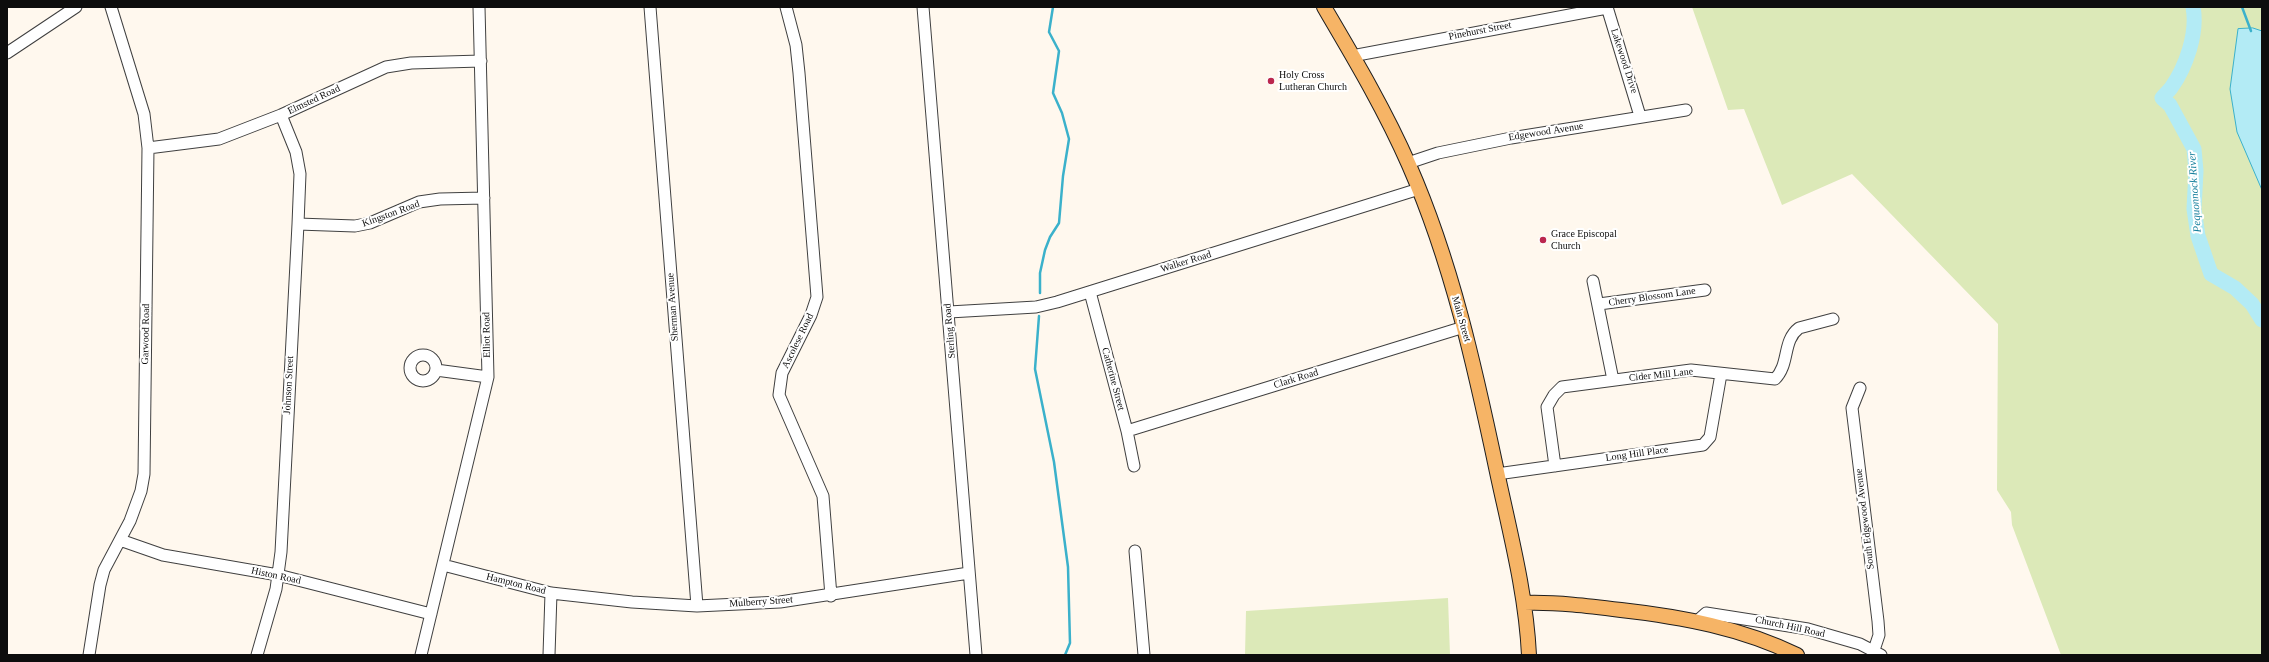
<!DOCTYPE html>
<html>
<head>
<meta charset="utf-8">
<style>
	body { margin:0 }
	#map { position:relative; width:2269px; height:662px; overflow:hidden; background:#fff8ee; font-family:Georgia,serif }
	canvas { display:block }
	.frame { position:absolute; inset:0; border:8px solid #0d0d0d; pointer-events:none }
</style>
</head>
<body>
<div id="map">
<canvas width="2269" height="662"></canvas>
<div class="frame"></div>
</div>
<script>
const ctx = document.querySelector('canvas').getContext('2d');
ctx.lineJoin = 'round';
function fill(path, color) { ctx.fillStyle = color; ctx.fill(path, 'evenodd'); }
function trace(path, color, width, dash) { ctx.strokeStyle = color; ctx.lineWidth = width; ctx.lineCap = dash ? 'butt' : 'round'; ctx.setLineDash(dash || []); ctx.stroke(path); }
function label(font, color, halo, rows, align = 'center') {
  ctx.font = font + ' Georgia,serif'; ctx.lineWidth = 4; ctx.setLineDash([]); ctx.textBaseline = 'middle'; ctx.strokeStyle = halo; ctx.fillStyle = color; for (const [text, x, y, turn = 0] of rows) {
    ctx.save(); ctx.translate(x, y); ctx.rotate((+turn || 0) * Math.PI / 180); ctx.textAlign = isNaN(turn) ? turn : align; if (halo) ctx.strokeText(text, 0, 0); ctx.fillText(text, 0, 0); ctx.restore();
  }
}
const green = new Path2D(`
	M1692,7H2262V655H2061L2012,525L2011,512L1997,490L1998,324L1852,174L1782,205L1744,109L1728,110Z
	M1448,598L1450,655H1245L1246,611Z`);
const water = new Path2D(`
	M2253,28L2262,31V190L2237,132L2230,89L2238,29Z`);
const stream = new Path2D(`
	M2242,7L2251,31
	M1040,293V273L1045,250L1050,237L1059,223L1063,176L1069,139L1062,113L1053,93L1059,51L1049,32L1053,7
	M1039,316L1035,369L1054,462L1068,567L1070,643L1065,655`);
const river = new Path2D(`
	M2193,7C2198,33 2186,67 2171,88C2168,92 2165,94 2162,98L2170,105L2194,149L2196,171L2194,209L2198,236L2211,274L2235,288L2252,304L2262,320`);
const minor = new Path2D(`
	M650,7L697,606
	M786,7L796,45L799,73L817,297L811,315L782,373L779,395L823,496L831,596
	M923,7L976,655
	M1607,7L1640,116
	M7,53L76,7
	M1352,56L1607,8
	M148,148L219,139L281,115L386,67L411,63L481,61
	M1408,163L1438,153L1511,138L1686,110
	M298,224L355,226L370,223L419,202L440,199L484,198
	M1593,281L1613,380
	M1090,292L1127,431L1134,466
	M1599,304L1705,290
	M949,312L1036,307L1057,302L1419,189
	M410 368a13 13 0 1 1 26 0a13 13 0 1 1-26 0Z
	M436,370L488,377
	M1860,388L1852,408L1878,621L1879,635L1874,650
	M1127,431L1464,327
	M1555,466L1547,407L1554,395L1562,387L1691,370L1775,379C1790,364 1782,341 1799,328L1833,319
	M1497,474L1703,445L1710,437L1721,374
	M120,540L163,555L278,575L431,614
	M1135,551L1144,655
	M443,565L551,593L632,602L697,606L780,602L969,573
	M1697,621L1706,613L1808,629L1860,644L1881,655
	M89,655L100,585L104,570L130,521L141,491L144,474L148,148L144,114L111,7
	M257,655L276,589L281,552L298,224L300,174L296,152L281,115
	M421,655L488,377L479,7
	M549,655L551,593`);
const major = new Path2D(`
	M1324,7C1354,58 1385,110 1409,165C1452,263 1475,368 1497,472C1510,533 1526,593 1529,655
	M1524,603C1557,602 1589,606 1621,610C1683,617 1741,628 1797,655`);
const markers = [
	[1271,81,4,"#bb274e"],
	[1543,240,4,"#bb274e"]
];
const streetNames = [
	["Pinehurst Street",1480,31,-11],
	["Lakewood Drive",1624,61,72],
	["Elmsted Road",314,100,-25],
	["Edgewood Avenue",1546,132,-9],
	["Kingston Road",391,214,-20],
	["Walker Road",1186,262,-17],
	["Cherry Blossom Lane",1652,297,-8],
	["Sherman Avenue",673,307,-94],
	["Main Street",1461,319,74],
	["Sterling Road",950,331,-95],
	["Garwood Road",146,334,-89],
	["Elliot Road",487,335,-91],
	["Ascolese Road",798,341,-64],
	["Cider Mill Lane",1661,375,-6],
	["Catherine Street",1113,379,75],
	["Clark Road",1296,379,-17],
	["Johnson Street",289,385,-87],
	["Long Hill Place",1637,454,-8],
	["South Edgewood Avenue",1865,519,-97],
	["Histon Road",276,576,12],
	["Hampton Road",516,584,14],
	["Mulberry Street",761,602,-4],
	["Church Hill Road",1790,627,12]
];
const poiNames = [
	["Holy Cross",1279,75],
	["Lutheran Church",1279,87],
	["Grace Episcopal",1551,234],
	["Church",1551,246]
];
const waterNames = [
	["Pequonnock River",2195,192,-94]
];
fill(green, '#dce9b8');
fill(water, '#b3ebf5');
trace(water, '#3bb1cb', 1);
trace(stream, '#3bb1cb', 2.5);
trace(river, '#b3ebf5', 15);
trace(minor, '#404040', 13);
trace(major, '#1e1e1e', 16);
trace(minor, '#fff', 11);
trace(major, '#f6b466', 14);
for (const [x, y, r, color] of markers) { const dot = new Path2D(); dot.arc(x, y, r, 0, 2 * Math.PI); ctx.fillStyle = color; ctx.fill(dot); trace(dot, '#fff', 1.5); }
label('10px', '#0d0d0d', '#fff', streetNames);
label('10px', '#0d0d0d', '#fff', poiNames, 'left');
label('italic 11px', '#18809d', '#fff', waterNames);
</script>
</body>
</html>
